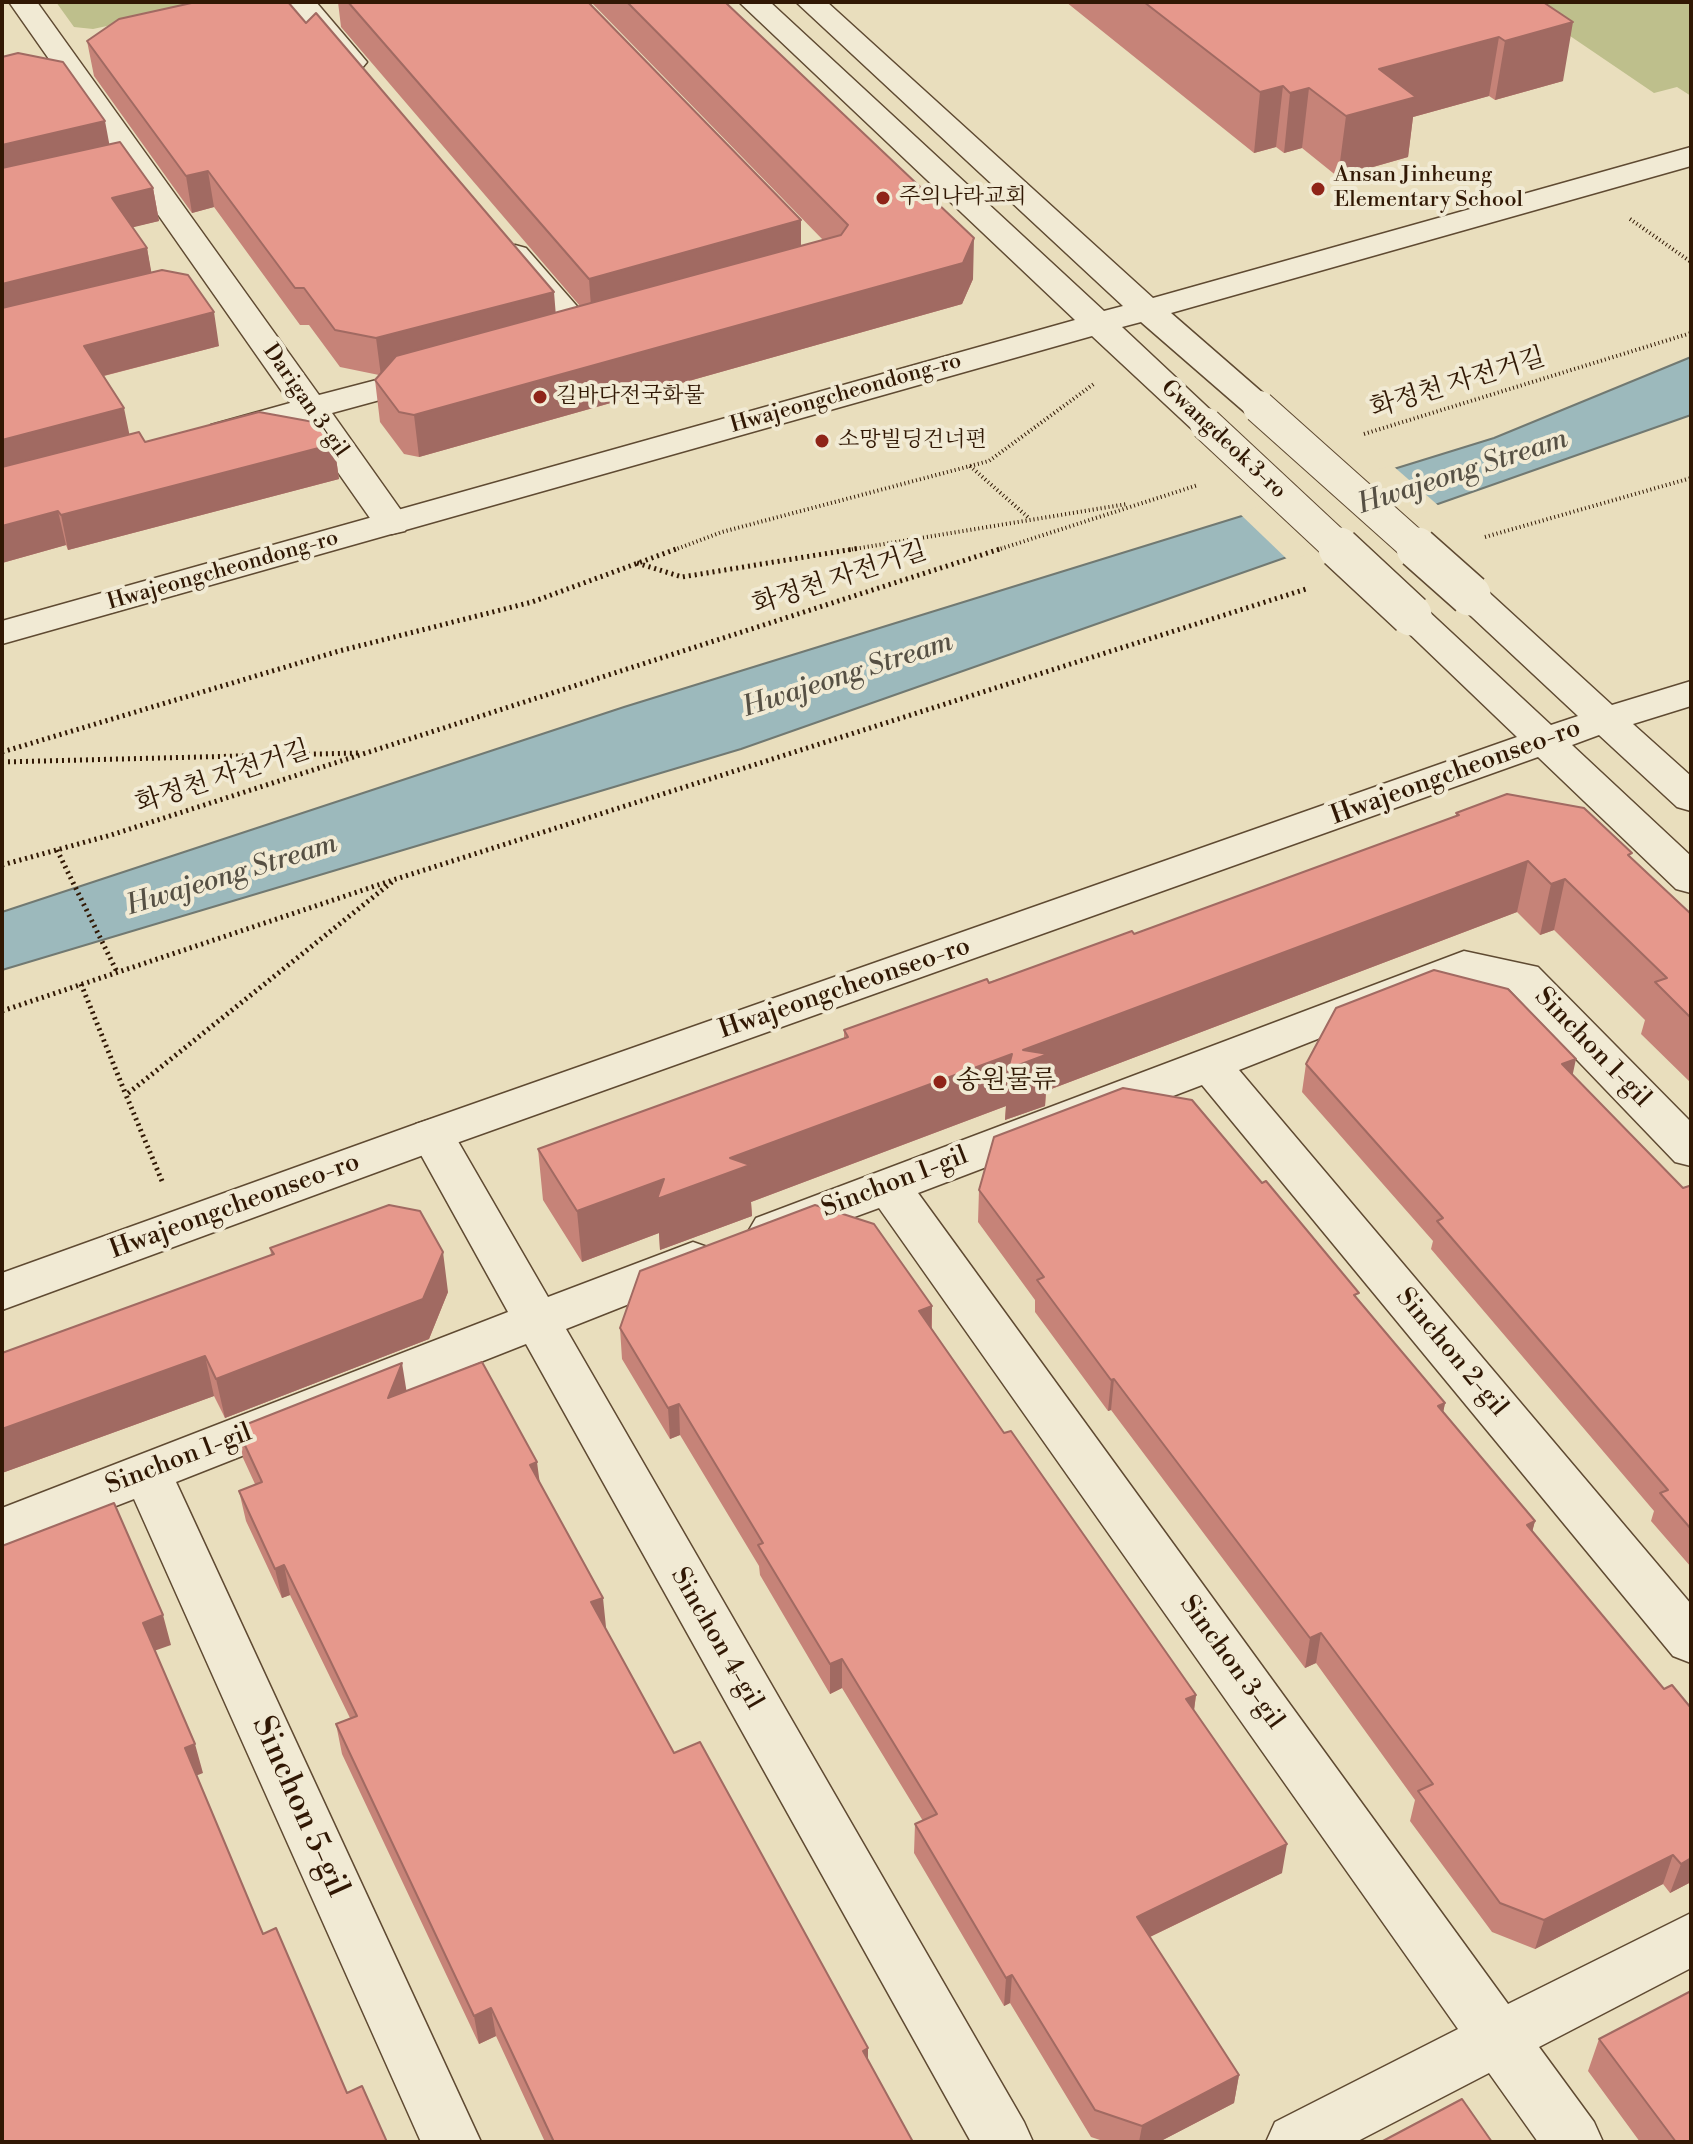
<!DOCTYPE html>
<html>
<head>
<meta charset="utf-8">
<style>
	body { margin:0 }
	#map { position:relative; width:1693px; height:2144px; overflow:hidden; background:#e9debd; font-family:"Libre Bodoni",serif }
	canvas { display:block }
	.frame { position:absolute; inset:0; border:4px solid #311804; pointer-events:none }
</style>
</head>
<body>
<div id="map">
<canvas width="1693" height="2144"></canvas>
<div class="frame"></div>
</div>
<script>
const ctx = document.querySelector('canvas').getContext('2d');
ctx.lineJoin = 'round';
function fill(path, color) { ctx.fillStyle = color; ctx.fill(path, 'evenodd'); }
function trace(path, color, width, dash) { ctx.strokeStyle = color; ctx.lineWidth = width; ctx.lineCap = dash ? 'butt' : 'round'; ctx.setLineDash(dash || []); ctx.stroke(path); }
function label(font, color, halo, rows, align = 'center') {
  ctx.font = font + ' "Libre Bodoni","Noto Serif KR",serif'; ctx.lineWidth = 8; ctx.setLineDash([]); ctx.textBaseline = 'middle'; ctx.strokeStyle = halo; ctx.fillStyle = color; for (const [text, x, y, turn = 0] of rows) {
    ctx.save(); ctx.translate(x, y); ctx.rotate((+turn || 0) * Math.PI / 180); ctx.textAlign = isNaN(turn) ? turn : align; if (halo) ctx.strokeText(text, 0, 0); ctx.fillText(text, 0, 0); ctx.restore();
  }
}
const green = new Path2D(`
	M56,2H218L93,29L74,27Z
	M1520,2H1691V96L1677,87L1654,93Z`);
const water = new Path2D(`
	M1691,357V415L741,749L2,970V912L624,707L1494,438Z`);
const pier = new Path2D(`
	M1392,465L1440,507L1289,561L1239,513Z`);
const pathFar1 = new Path2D(`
	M1630,219L1691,262
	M1364,434L1691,333
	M970,466L1030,519
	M1485,537L1691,478
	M674,550L722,532L989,461L1095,383
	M848,550L1127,504
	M997,550L1198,485`);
const path = new Path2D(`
	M637,563L682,577L860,548
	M2,752L339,651L532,602L679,548
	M2,762L358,753
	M57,850L117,972
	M2,865L111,835L1003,548
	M81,984L126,1095
	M2,1011L396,879L1306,589
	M162,1181L126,1095L392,882`);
const minor = new Path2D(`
	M9,2H37L319,395L434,365L446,368L451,375L446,382L332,413L410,523L405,531L392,534L379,531L302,421L223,442L211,439L206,432L211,425L290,403Z
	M287,2H316L362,56L367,62L362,68L352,71L342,68Z
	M515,245L526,248L596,328L601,335L596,342L584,345L572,342L504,262L499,255L504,248Z
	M1464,951L1538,967L1691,1122V1166L1675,1162L1509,989L1467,980L1239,1070L1691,1604V1663L1673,1656L1202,1085L918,1193L1508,2004L1691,1913V1968L1539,2047L1594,2122L1603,2142H1538L1489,2073L1356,2142H1266L1275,2122L1458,2029L879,1208L772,1247L756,1242L749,1230L756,1218Z
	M432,1119L448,1124L548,1297L693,1242L710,1248L716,1260L710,1272L566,1329L1024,2122L1033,2142H971L526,1344L176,1482L481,2142H421L134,1499L2,1550V1508L508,1312L410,1135L416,1124Z`);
const tertiary = new Path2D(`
	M739,2H770L1104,311L1123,306L796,2H827L1153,298L1691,147V166L1171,313L1271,400L1276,407L1271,414L1259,417L1247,414L1141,322L1122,327L1218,417L1223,424L1218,431L1206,434L1194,431L1092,336L2,644V621L1075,320Z
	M1470,584L1483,587L1612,705L1691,681V706L1633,724L1691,776V811L1677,807L1599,735L1572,745L1691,856V893L1676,889L1538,757L448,1146L2,1310V1273L416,1124L1517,737L1398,623L1392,615L1398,607L1411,604L1424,607L1551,725L1578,716L1457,603L1451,595L1457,587Z`);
const tertiaryBridgeFar1 = new Path2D(`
	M1259,407L1419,550
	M1206,424L1341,550`);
const tertiaryBridge = new Path2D(`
	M1339,548L1411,615
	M1417,548L1470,595`);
const wall = new Path2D(`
	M338,2H588L801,246L823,240L591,2H725L973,279L962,304L419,457L404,454L380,422L375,380L379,375L340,367L309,325H300L214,207L192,213L94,76L87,41L555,313L580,306L341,27Z
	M1066,2H1543L1563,81L1495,100L1489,96L1413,117L1408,157L1338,177L1302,148L1284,153L1276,147L1254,153Z
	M2,57L109,144L153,188L159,221L132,227L147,248L151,273L219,346L104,376L129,435L145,442L334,444L339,479L68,550L66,545L2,563Z
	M1456,813L1631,858L1691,914V1083L1641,1034L1645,1020L1554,930L1540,935L1517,912L1046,1091L1045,1106L1005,1120L1006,1106L751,1202L752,1216L660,1250L659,1233L582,1262L543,1200L538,1149L844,1038V1030L1134,934L1456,817Z
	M1306,1064L1572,1075L1683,1188H1691V1567L1651,1521L1654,1511L1431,1249L1433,1241L1302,1092Z
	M979,1190L1358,1299L1445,1403L1443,1412L1535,1521L1532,1531L1691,1882L1670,1893L1663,1884L1535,1949L1492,1932L1410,1821L1415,1800L1316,1663L1305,1668L1111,1410L1108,1411L1035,1312V1300L978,1222Z
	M270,1248L448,1292L429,1339L225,1418L214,1396L2,1473L271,1255Z
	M932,1306V1329L1004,1433L1196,1695L1194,1711L1282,1873L1150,1937L1239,2075L1234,2103L1159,2142H1106L1091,2137L1010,2003L1004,2006L914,1853L915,1824L923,1821L842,1688L830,1694L760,1575L759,1566L680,1435L670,1439L622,1359L620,1328Z
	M406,1391L540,1484L605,1628L674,1753L868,2048V2061L913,2142H545L496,2036L479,2044L342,1754L336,1724L350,1718L290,1595L282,1598L246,1521L239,1491L255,1484L243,1458L237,1428Z
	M1599,2039L1691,2142H1640L1588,2071Z`);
const shadedWall = new Path2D(`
	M1573,22L1563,81L1495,100L1505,41Z
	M1499,37L1489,96L1413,117L1408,157L1338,177L1346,116L1379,69Z
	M1283,86L1276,147L1254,153L1260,92Z
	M1309,88L1302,148L1284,153L1290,93Z
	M105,121L111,153L2,179V145Z
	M208,171L214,207L192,213L186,176Z
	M153,188L159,221L118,231L112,198Z
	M801,220V260L592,320L589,279Z
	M974,238L973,279L962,304L419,457L414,415Z
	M147,248L153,281L2,319V284Z
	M554,292L557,329L381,376L376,338Z
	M214,312L219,346L91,379L84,346Z
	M124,408L131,442L2,477V440Z
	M334,444L339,479L68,550L61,515Z
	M58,511L66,545L2,563V526Z
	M1528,861L1517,912L1046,1091L1045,1106L1005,1120L1006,1106L751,1202L752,1216L660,1250L659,1233L582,1262L577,1211L664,1179L730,1158Z
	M1565,879L1554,930L1540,935L1551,884Z
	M1576,1059L1570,1087L1562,1064Z
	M443,1252L448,1292L429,1339L225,1418L216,1379Z
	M932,1306L931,1337L919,1311Z
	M205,1356L214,1396L2,1473V1429Z
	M402,1363L407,1394L388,1398Z
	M1114,1379L1111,1410L1108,1411L1111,1380Z
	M1445,1403L1439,1434L1438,1406Z
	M679,1404L680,1435L670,1439L668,1408Z
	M537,1462L541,1492L530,1465Z
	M1535,1521L1527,1552V1525Z
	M284,1565L290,1595L282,1598L275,1569Z
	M603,1598L606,1627L594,1632L591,1602Z
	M163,1615L171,1645L151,1652L143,1623Z
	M1321,1633L1316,1663L1305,1668L1310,1638Z
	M842,1659V1688L830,1694V1664Z
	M1196,1695L1192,1724L1186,1699Z
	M195,1744L203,1773L193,1777L185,1748Z
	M1287,1844L1282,1873L1133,1945L1137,1917Z
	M1673,1855L1663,1884L1535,1949L1544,1920Z
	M1691,1858V1882L1670,1893L1681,1864Z
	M1012,1975L1010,2003L1004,2006L1006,1978Z
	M491,2008L496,2036L479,2044L474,2016Z
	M868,2048V2076L863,2051Z
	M1239,2075L1234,2103L1159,2142H1139L1142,2126Z`);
const building = new Path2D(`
	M196,2H288L306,23L316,13L554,292L376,338L335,330L304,288H295L208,171L186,176L87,41L119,19Z
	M348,2H588L801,220L589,279Z
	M627,2H725L974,238L963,263L414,415L399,412L375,380L396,356L841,235L848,225Z
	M1144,2H1543L1573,22L1505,41L1499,37L1379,69L1416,97L1346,116L1309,88L1290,93L1283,86L1260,92Z
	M18,53L63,62L105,121L2,145V57Z
	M120,142L153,188L112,198L147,248L2,284V168Z
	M162,270L188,275L214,312L84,346L124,408L2,440V308Z
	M259,412L319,423L334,444L61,515L58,511L2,526V467L139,432L145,442Z
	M1507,794L1584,808L1632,853L1628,855L1691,914V1018L1655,982L1667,978L1565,879L1551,884L1528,861L1023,1050L1048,1054L1008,1069L1012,1054L730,1158L750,1165L657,1199L664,1179L577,1211L538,1149L848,1037L844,1030L987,979L989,983L1132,931L1134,934L1459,815L1456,813Z
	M1434,970L1508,989L1576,1059L1562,1064L1683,1188L1689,1186L1691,1188V1529L1660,1493L1668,1490L1437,1221L1443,1218L1306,1064L1336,1008Z
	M1123,1088L1192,1100L1262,1183L1266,1181L1359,1293L1354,1295L1445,1403L1438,1406L1535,1521L1527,1525L1664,1689L1672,1685L1691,1708V1858L1681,1864L1673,1855L1544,1920L1500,1903L1418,1791L1433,1784L1321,1633L1310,1638L1114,1379L1111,1380L1037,1280L1044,1277L979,1190L994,1137Z
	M389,1205L420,1211L443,1252L423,1299L216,1379L205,1356L2,1429V1353L274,1254L270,1248Z
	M815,1205L874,1224L932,1306L919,1311L1004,1433L1011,1431L1196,1695L1186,1699L1287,1844L1137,1917L1239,2075L1142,2126L1095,2110L1012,1975L1006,1978L915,1824L937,1814L842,1659L830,1664L758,1545L763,1543L679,1404L668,1408L620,1328L640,1271Z
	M482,1362L537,1462L530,1465L603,1598L591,1602L674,1753L700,1742L868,2048L863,2051L913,2142H554L491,2008L474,2016L336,1724L357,1716L284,1565L275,1569L239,1491L262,1482L237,1428L402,1363L388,1398Z
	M114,1503L163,1615L143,1623L195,1744L185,1748L263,1934L276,1928L347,2093L362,2086L387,2142H2V1546Z
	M1691,1991V2142H1676L1599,2039Z
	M1462,2099L1492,2142H1381Z`);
const markers = [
	[1318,189,8,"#8f2418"],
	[883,198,8,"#8f2418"],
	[540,397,8,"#8f2418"],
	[822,441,8,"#8f2418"],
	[940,1082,8,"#8f2418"]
];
const farPoinames = [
	["Ansan Jinheung",1334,176],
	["Elementary School",1334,201],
	["주의나라교회",899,198],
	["길바다전국화물",556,397],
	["소망빌딩건너편",838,441]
];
const farStreetnames = [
	["Hwajeongcheondong-ro",846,394,-16],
	["Darigan 3-gil",305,401,55],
	["Gwangdeok 3-ro",1223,440,43],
	["Hwajeongcheondong-ro",223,571,-16]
];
const streetNames = [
	["화정천 자전거길",1458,384,-17],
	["화정천 자전거길",840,579,-18],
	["Hwajeongcheonseo-ro",1456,773,-20],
	["화정천 자전거길",223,778,-18],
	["Hwajeongcheonseo-ro",845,989,-19],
	["Sinchon 1-gil",1592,1048,46],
	["Sinchon 1-gil",895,1183,-21],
	["Hwajeongcheonseo-ro",235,1207,-20],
	["Sinchon 2-gil",1451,1353,50],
	["Sinchon 1-gil",179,1460,-21],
	["Sinchon 4-gil",716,1639,60],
	["Sinchon 3-gil",1231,1663,54]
];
const poiNames = [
	["송원물류",956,1082]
];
const waterNames = [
	["Hwajeong Stream",1463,473,-18],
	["Hwajeong Stream",848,676,-18],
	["Hwajeong Stream",232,876,-17]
];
const nearStreetnames = [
	["Sinchon 5-gil",299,1807,66]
];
fill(green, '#bebf8c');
fill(water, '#9cb9bc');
trace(water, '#717972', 2);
fill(pier, '#e9debd');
trace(minor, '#5f4a32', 3);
trace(tertiary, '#5f4a32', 3);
trace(pathFar1, '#311804', 4, [1, 3]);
trace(path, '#311804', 5, [2, 4]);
fill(minor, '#f1ead4');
fill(tertiary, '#f1ead4');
trace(tertiaryBridgeFar1, '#5f4a32', 34, []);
trace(tertiaryBridge, '#5f4a32', 44, []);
trace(tertiaryBridgeFar1, '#f1ead4', 32);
trace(tertiaryBridge, '#f1ead4', 41);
fill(wall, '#c68378');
fill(shadedWall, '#a16a62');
fill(building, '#e6988c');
trace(building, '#a16a62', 2);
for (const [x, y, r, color] of markers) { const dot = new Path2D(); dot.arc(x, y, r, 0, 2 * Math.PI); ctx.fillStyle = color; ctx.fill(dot); trace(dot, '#f1ead4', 3); }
label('22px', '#311804', '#f1ead4', farPoinames, 'left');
label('22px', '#311804', '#f1ead4', farStreetnames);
label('26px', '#311804', '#f1ead4', streetNames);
label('26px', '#311804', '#f1ead4', poiNames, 'left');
label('italic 28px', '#565044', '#f1ead4', waterNames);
label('32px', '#311804', '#f1ead4', nearStreetnames);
</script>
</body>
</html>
